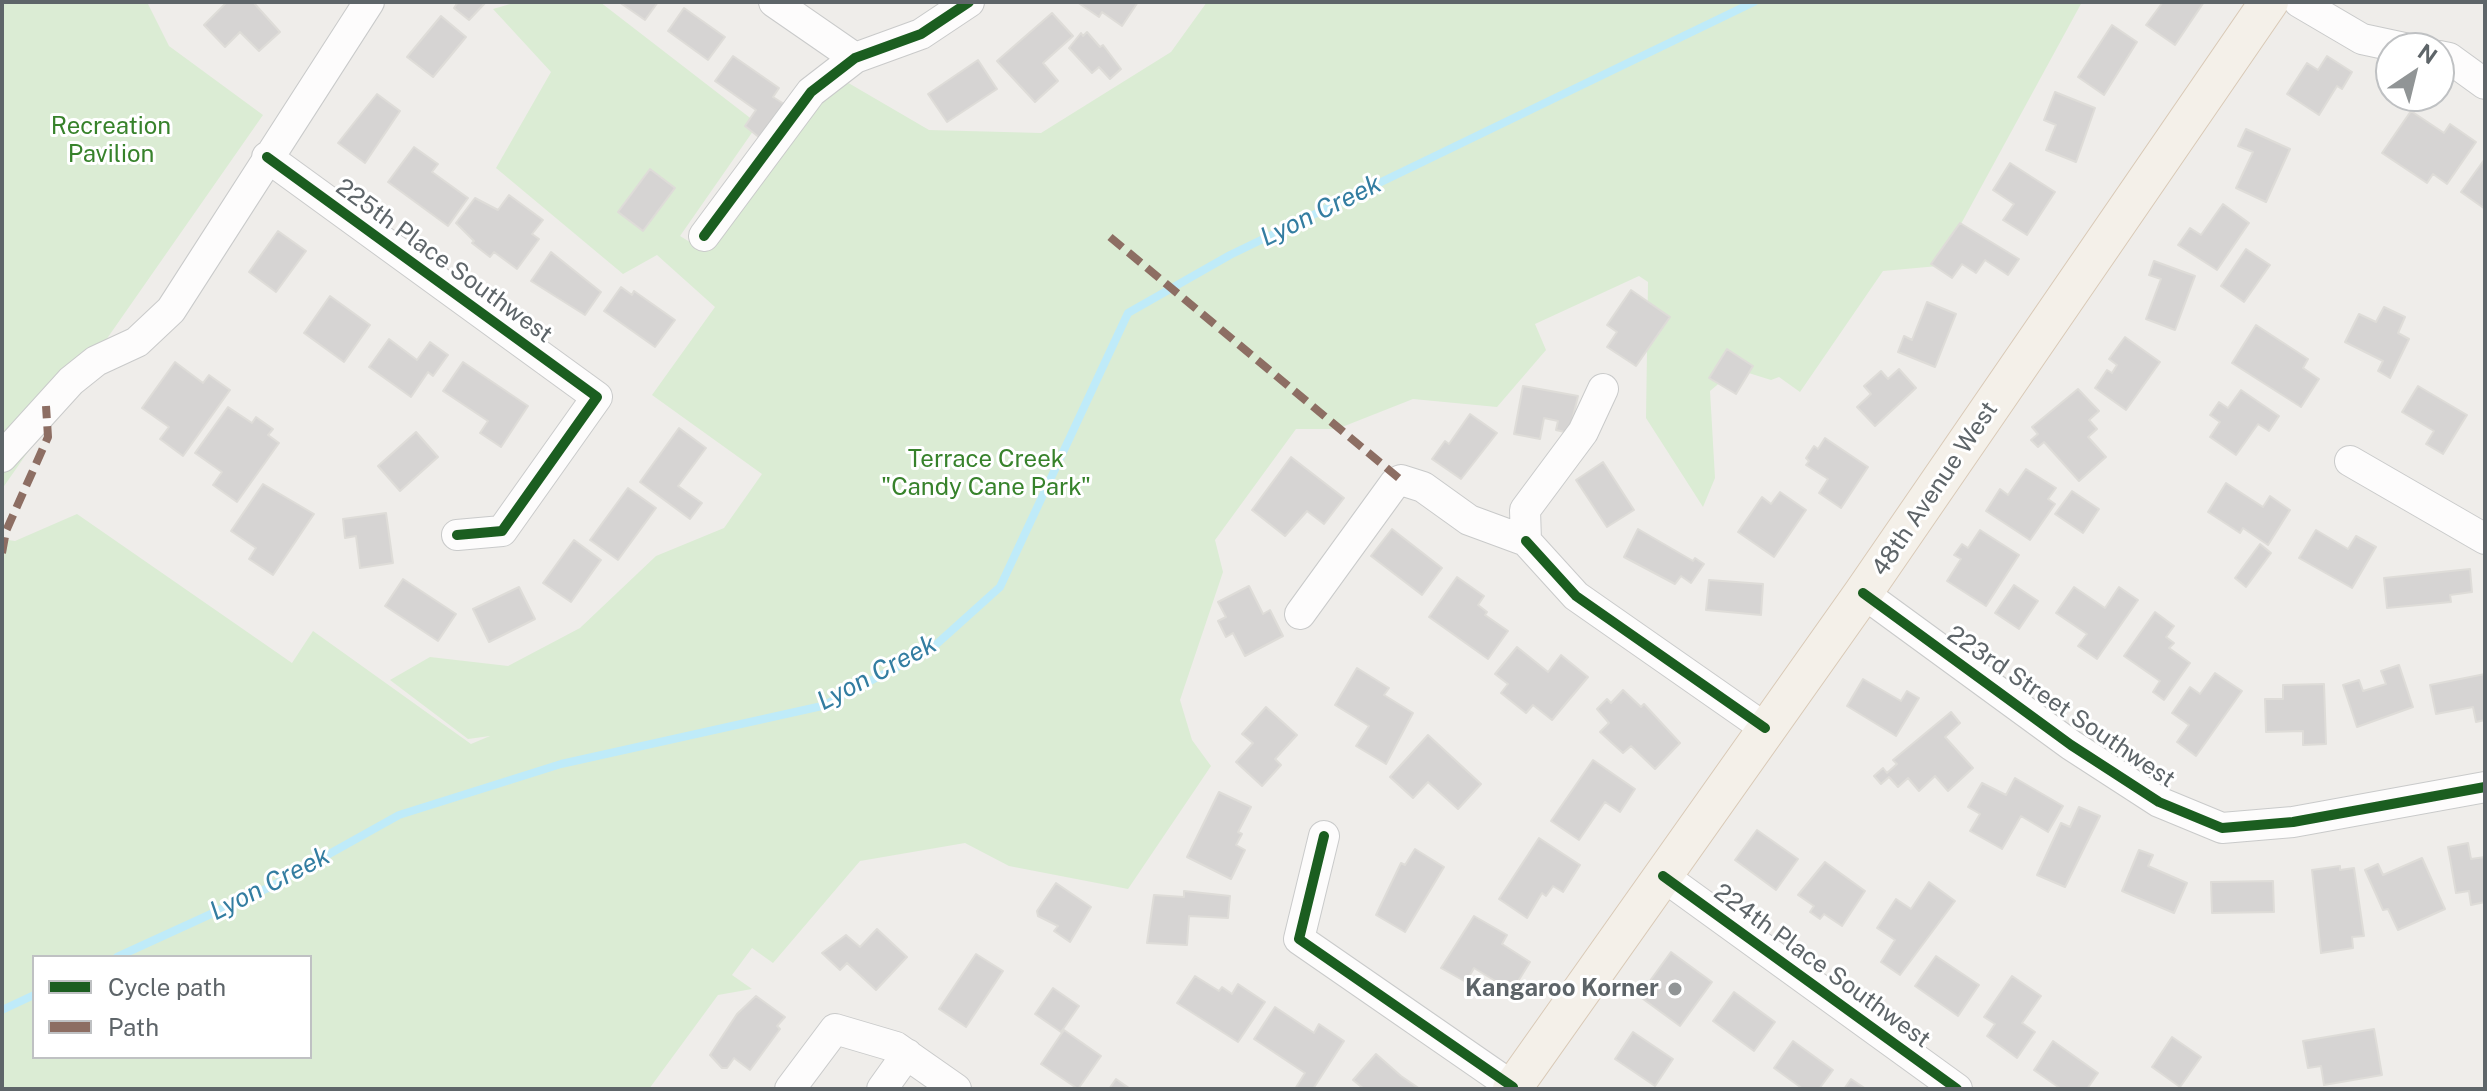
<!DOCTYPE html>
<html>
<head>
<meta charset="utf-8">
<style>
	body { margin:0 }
	#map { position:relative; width:2487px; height:1091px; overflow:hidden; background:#efedea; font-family:"Public Sans",sans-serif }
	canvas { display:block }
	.frame { position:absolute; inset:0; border:4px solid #5e6569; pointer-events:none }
	.legend { position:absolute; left:32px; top:955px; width:280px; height:104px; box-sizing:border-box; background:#fff; border:2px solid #bfc1c3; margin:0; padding:10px 14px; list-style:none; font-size:24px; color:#5e6569 }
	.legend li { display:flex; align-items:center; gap:16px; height:40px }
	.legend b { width:40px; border:2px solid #bfc1c3 }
	.north { position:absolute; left:2375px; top:32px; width:80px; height:80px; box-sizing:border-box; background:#fff; border:2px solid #bfc1c3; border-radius:50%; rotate:35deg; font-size:22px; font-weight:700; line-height:32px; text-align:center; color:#5e6569 }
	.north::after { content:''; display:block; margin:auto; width:28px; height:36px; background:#919596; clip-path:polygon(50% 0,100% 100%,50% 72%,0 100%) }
</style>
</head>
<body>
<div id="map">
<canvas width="2487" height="1091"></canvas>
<div class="frame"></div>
<ul class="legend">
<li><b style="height:10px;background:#1b5e20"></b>Cycle path</li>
<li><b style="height:10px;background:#8d6e63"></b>Path</li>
</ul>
<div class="north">N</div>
</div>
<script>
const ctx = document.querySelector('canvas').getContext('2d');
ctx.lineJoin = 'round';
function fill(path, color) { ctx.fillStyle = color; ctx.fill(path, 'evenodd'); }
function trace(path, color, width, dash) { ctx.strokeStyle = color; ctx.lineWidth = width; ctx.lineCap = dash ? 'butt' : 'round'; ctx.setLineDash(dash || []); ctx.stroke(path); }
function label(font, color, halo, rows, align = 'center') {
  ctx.font = font + ' "Public Sans",sans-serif'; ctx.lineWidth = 6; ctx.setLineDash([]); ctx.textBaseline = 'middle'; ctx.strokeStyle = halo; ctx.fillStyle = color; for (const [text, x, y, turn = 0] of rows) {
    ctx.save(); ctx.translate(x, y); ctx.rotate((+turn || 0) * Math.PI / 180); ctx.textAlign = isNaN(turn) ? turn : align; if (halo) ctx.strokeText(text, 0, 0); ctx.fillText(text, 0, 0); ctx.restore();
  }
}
const green = new Path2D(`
	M2,2H147L169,46L263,115L2,489Z
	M517,2H600L758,124L680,236L703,250L830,88L845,81L929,130L1041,133L1171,52L1207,2H2082L1938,266L1883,271L1800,392L1779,377L1771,380L1736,369L1710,391L1715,478L1703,507L1646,418L1648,282L1639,276L1535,324L1546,350L1497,407L1413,399L1337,429H1296L1215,540L1223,572L1180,700L1192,740L1211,766L1128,889L1009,866L965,843L860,861L773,963L752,948L732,975L752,989L718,995L649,1089H2V539L15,541L77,514L292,663L313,631L471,744L490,736L468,739L390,680L430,657L508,666L580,628L656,556L724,528L762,474L652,395L715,307L657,255L623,274L496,168L551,72L493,9ZM34,957H310V1057H34Z`);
const stream = new Path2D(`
	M117,957L270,887L399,815L561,764L822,706L930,650L1000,587L1128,313L1230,255L1754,2
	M2,1010L34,995`);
const building = new Path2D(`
	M227,2H253L280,32L259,51L240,32L225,47L204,25Z
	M458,2H486L469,20L454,8Z
	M619,2H658L645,20Z
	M1077,2H1138L1122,26L1102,12L1099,17Z
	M2163,2H2204L2175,45L2146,25Z
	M684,8L725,37L708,60L668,31Z
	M1052,13L1073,36L1043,63L1058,81L1035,102L997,61Z
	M441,16L466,37L433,77L407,57Z
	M2112,25L2137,42L2104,95L2078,77Z
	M1087,32L1100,47L1103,45L1121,69L1110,79L1099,67L1092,73L1069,48L1081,33L1083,36Z
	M733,56L779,88L773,97L784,104L760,138L745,126L756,110L715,81Z
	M2327,56L2352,72L2342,89L2337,86L2319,115L2287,94L2307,63L2318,70Z
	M978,60L997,89L947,122L928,94Z
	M2055,92L2095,108L2076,162L2046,150L2056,125L2044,120Z
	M377,94L400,111L365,163L338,143Z
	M2411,111L2444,133L2450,124L2476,142L2447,184L2433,174L2427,183L2382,153Z
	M2246,129L2290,149L2266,202L2236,188L2253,152L2238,146Z
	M414,147L438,164L432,172L468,198L448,226L388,182Z
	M2484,160L2485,161V209L2461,192Z
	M2010,163L2055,192L2027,235L2003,220L2014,204L1993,190Z
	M650,169L675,188L643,231L618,212Z
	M509,195L543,220L532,234L539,239L517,269L494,252L490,257L472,243L474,241L456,223L475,198L498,210Z
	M2223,204L2249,223L2217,270L2178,245L2190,228L2201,235Z
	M1960,223L2019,259L2008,275L1985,260L1976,273L1962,264L1952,278L1931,264Z
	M278,231L306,251L276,292L249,272Z
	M2246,249L2270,265L2244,302L2221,286Z
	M551,252L601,292L585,315L531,281Z
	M2154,261L2195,276L2175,330L2146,319L2161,279L2149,275Z
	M621,287L632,295L634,291L675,320L655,347L604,311Z
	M1631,290L1670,317L1636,366L1607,347L1617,332L1607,325Z
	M330,296L370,325L344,362L304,333Z
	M1927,302L1956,314L1935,367L1898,352L1904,336L1912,340Z
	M2384,307L2405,317L2398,333L2409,339L2390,378L2378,371L2383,361L2345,342L2359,314L2376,322Z
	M2256,325L2308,359L2303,368L2319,379L2301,407L2232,363Z
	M2125,337L2160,362L2126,410L2095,388L2107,370L2112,373L2117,365L2109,359Z
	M389,339L417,360L430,342L448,355L433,376L428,372L411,397L369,367Z
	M1727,349L1753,366L1736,394L1709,378Z
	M175,362L203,383L209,375L230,390L183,456L160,439L169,427L142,408Z
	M463,362L528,406L501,447L480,433L488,421L443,391Z
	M1899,369L1916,388L1875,426L1857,407L1871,394L1864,386L1881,371L1888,379Z
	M1523,386L1578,396L1569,433L1556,430L1558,421L1544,418L1540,439L1514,434Z
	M2418,386L2467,415L2443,454L2426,444L2434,431L2402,412Z
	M2078,389L2099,411L2089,420L2097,429L2088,437L2106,457L2079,481L2044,442L2038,447L2031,440L2038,434L2032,427Z
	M2241,390L2279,416L2269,431L2258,424L2236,455L2210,437L2220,422L2210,415L2219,402L2228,408Z
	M228,407L252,423L256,417L273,429L268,435L279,443L237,502L213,485L222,472L195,453Z
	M1470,414L1497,433L1461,479L1432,459L1445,441L1449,444Z
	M679,428L706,448L678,486L702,503L690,519L640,482Z
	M416,432L438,457L400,491L378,466Z
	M1825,438L1868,467L1841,508L1819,493L1828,479L1806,465L1809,461L1806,458L1814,446L1818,449Z
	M1291,457L1344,498L1324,524L1307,511L1285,536L1252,510Z
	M1603,462L1634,510L1607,527L1576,480Z
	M2026,469L2056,488L2048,499L2055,504L2030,540L1986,511L2000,489L2008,495Z
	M2226,483L2263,507L2270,496L2290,510L2268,545L2243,528L2240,533L2208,512Z
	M263,484L314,514L273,575L249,559L256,548L231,531Z
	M628,488L656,508L618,560L590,540Z
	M2072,491L2099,509L2083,533L2055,514Z
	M1780,492L1806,510L1774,557L1738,532L1762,497L1771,504Z
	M386,513L393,563L360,568L356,536L345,538L343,519Z
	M1392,529L1442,568L1422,595L1371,556Z
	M1638,529L1693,561L1695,558L1704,564L1691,583L1681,576L1675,584L1624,557Z
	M1980,530L2019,555L1986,606L1947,581L1961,559L1954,555L1962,544L1968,548Z
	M2316,530L2348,549L2356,536L2376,547L2352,588L2299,558Z
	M574,540L601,560L571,602L543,583Z
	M2260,544L2271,553L2246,587L2235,578Z
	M2470,569L2472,592L2450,595L2451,602L2387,608L2384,578Z
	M1457,577L1484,596L1478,605L1487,612L1485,615L1508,631L1488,659L1429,617Z
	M403,579L456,614L438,641L385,606Z
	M1709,580L1763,584L1761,615L1706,610Z
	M2014,585L2038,601L2019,629L1995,613Z
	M1249,586L1263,614L1270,610L1283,636L1245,656L1233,633L1226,637L1218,621L1226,617L1218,602Z
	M519,587L535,619L489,642L473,609Z
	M2074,587L2105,608L2119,587L2138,600L2097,659L2078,646L2087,634L2056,613Z
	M2155,612L2174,626L2166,637L2174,643L2169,648L2190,663L2164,700L2153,692L2160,681L2124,656Z
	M1517,647L1548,672L1561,655L1588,677L1552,720L1533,705L1526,713L1501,693L1508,684L1495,674Z
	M2399,665L2413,707L2357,727L2343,685L2359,680L2363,691L2386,684L2381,671Z
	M1357,668L1389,688L1384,695L1413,713L1386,764L1356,746L1369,726L1335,705Z
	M2215,673L2242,691L2196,756L2177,742L2189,725L2172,713L2190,687L2200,694Z
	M2485,674V720L2476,722L2473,707L2436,714L2430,685Z
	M1863,679L1901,701L1907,691L1919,698L1896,736L1847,706Z
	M2324,684L2326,744L2303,745V731L2266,732L2265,699H2283V685Z
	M1623,690L1641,707L1644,704L1680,743L1655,769L1631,746L1623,753L1600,732L1609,723L1597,709L1607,699L1611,703Z
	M1266,707L1297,735L1275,759L1281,765L1262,786L1236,762L1253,743L1242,734Z
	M1951,712L1960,723L1945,737L1973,768L1948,791L1935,776L1919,791L1908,778L1898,787L1889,777L1881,784L1874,776L1883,768L1887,773L1897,764L1893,760Z
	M1428,735L1481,784L1458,809L1428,782L1413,798L1390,777Z
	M1593,760L1635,789L1620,812L1605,802L1579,840L1551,821Z
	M2015,778L2063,806L2048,832L2021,816L2002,849L1970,831L1980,814L1968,807L1982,783L2006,795Z
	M1219,792L1251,807L1238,832L1242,834L1236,845L1245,850L1231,879L1187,857Z
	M2079,807L2100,816L2065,887L2037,875L2061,823L2070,827Z
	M1757,830L1798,859L1776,890L1735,860Z
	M1539,838L1580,865L1563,892L1553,886L1546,896L1542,893L1527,918L1499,899Z
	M2468,843L2471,859L2485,857V902L2471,905L2469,891L2456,893L2448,847Z
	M1415,849L1444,867L1405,932L1376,915L1401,863L1405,865Z
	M2139,850L2153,855L2148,866L2187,883L2174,913L2122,891Z
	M2422,858L2445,909L2398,930L2388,909L2383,910L2365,870L2378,864L2383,875Z
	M1825,862L1865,891L1842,926L1824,914L1820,919L1810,912L1814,906L1798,895Z
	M2340,866V870L2354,868L2364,936L2352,937L2353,948L2321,953L2312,870Z
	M2273,881L2274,912L2212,913L2211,882Z
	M1929,882L1955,901L1900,975L1881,962L1895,940L1877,928L1896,899L1911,909Z
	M1056,883L1091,907L1070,942L1054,931L1058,926L1038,916L1037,911Z
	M1184,891L1230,896L1228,918L1189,916L1187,945L1147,943L1154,895L1184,897Z
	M1474,916L1507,935L1502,944L1530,962L1512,991L1474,968L1466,982L1441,968Z
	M877,929L907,957L876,990L847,963L840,970L822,953L846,935L860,947Z
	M1671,952L1712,982L1680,1026L1639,996Z
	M976,954L1003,971L966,1027L939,1009Z
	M1936,956L1979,985L1958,1016L1915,986Z
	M1195,976L1219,991L1222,987L1232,994L1238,984L1265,1002L1238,1042L1177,1003Z
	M2012,976L2041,996L2022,1023L2035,1032L2017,1058L1987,1036L1995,1024L1984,1017Z
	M1053,988L1079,1006L1061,1032L1035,1014Z
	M1734,992L1775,1022L1754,1051L1713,1021Z
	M756,996L785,1017L777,1026L780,1029L750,1070L734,1058L727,1068H722L710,1055L737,1014Z
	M1275,1007L1314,1033L1319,1024L1344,1041L1313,1089H1295L1305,1073L1254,1039Z
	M2374,1029L2382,1075L2324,1085L2321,1066L2308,1068L2303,1041Z
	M1064,1030L1101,1056L1078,1089L1041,1064Z
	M1633,1032L1673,1059L1655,1086L1615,1059Z
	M2172,1037L2201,1057L2180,1087L2152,1067Z
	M1793,1041L1833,1070L1819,1089H1803L1774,1068Z
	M2053,1041L2098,1073L2087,1089H2061L2034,1070Z
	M1376,1054L1401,1076L1420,1089H1364L1353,1080Z
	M1116,1079L1129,1088L1128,1089H1109Z
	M1851,1079L1866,1089H1844Z`);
const minor = new Path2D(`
	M774,2L855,58
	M2299,2L2362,39L2404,48
	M2439,56L2449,58L2485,84
	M267,157L597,397L502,531L457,535
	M704,236L811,92L855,58L921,34L969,2
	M2,457L71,381L96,361L137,342L171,310L369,2
	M2350,461L2485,539
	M1526,541L1576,596L1765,728
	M1526,541L1525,510L1583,432L1603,389
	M1863,593L2071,745L2159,802L2222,828L2293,822L2485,787
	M1300,614L1395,483L1401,480L1423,487L1469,520L1526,541
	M1324,836L1299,939L1513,1087
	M1663,876L1957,1089
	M790,1089L835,1029L896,1047L956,1089
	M882,1089L907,1054`);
const major = new Path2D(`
	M1512,1089L1863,593L2269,2`);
const quiet = new Path2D(`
	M1110,237L1401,480
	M2,553L6,531L48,437L46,406`);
const cycleway = new Path2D(`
	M267,157L597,397L502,531L457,535
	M704,236L811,92L855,58L921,34L969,2
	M1526,541L1576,596L1765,728
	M1863,593L2071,745L2159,802L2222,828L2293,822L2485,787
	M1324,836L1299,939L1513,1087
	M1663,876L1957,1089`);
const markers = [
	[1675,989,8,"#919596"]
];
const parkNames = [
	["Recreation",111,127],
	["Pavilion",111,155],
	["Terrace Creek",986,460],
	["\"Candy Cane Park\"",986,488]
];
const streetNames = [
	["225th Place Southwest",444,261,36],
	["48th Avenue West",1935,489,-56],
	["223rd Street Southwest",2061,707,34],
	["224th Place Southwest",1822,966,36]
];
const poiNames = [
	["Kangaroo Korner",1659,989]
];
const waterNames = [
	["Lyon Creek",1321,211,-26],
	["Lyon Creek",877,673,-28],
	["Lyon Creek",270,884,-27]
];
fill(green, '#dbecd4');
trace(stream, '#bfebf9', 8);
fill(building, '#d6d4d3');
trace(building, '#dedcd8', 2);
trace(minor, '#c9caca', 32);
trace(major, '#d9c9b6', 40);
trace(minor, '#fdfcfc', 30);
trace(major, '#f4f0e9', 38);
trace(quiet, '#8d6e63', 8, [16, 8]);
trace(cycleway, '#1b5e20', 10);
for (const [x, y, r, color] of markers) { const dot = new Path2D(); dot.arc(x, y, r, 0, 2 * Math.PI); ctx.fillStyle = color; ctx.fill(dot); trace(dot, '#fff', 3); }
label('24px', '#37822b', '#fff', parkNames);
label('24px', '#5e6569', '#fff', streetNames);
label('bold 24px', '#5e6569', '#fff', poiNames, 'right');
label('italic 26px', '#337da1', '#fff', waterNames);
</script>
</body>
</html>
